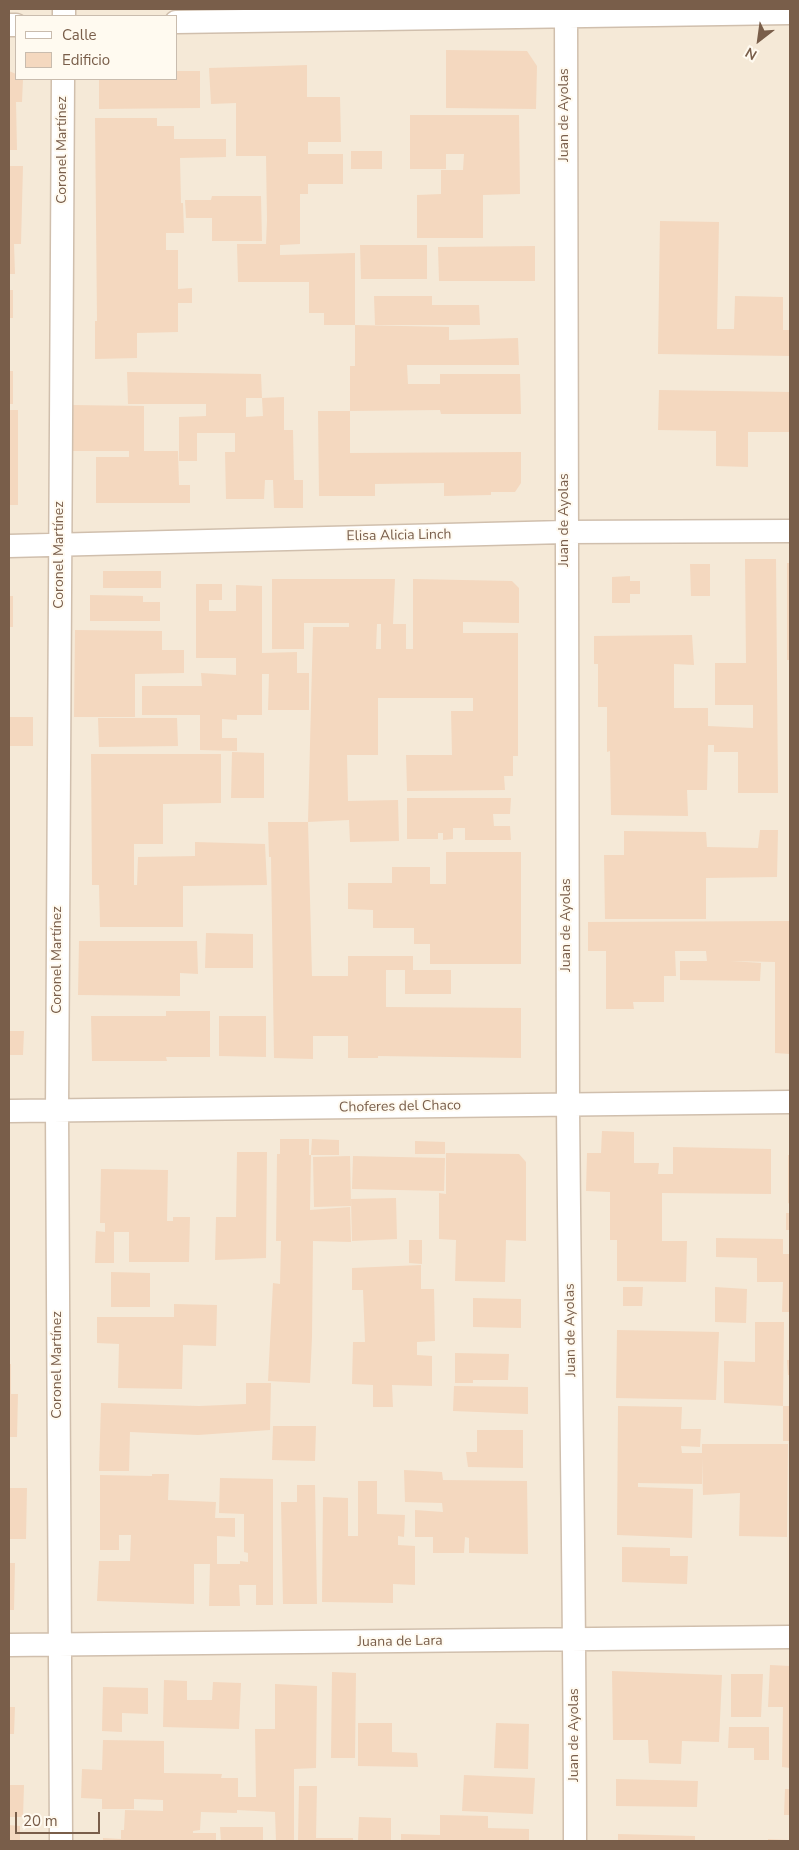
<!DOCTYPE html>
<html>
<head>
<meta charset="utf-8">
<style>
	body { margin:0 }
	#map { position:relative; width:799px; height:1850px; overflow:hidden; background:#fdf7e9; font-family:"Nunito Sans",sans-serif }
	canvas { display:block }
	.frame { position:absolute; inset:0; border:10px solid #795e4a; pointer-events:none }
	.legend { position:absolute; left:15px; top:15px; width:162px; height:65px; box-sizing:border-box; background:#fffaf0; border:1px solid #c9bcae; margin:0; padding:6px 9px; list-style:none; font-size:15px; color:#795e4a }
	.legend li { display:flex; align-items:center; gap:10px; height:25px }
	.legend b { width:25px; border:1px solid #c9bcae }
	.north { position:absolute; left:734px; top:15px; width:50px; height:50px; -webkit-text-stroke:4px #fffaf0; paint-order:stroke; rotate:210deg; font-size:14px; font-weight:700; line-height:20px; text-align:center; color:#795e4a }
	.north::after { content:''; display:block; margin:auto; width:18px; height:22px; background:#795e4a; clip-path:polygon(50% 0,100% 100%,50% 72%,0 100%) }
	.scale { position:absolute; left:15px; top:1812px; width:85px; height:22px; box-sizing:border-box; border:2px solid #795e4a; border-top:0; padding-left:6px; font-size:15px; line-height:18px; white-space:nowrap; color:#795e4a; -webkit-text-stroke:4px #fffaf0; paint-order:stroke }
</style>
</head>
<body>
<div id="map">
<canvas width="799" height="1850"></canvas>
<div class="frame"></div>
<ul class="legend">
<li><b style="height:6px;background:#fff"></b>Calle</li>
<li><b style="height:14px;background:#f4d8bf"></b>Edificio</li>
</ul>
<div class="north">N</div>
<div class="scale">20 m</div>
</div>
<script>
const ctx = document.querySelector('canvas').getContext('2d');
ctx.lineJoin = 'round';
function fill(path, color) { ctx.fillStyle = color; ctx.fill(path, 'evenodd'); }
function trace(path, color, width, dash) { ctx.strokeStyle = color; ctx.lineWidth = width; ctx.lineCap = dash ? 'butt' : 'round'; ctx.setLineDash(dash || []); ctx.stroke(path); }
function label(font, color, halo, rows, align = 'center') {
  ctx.font = font + ' "Nunito Sans",sans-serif'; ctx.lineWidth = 4; ctx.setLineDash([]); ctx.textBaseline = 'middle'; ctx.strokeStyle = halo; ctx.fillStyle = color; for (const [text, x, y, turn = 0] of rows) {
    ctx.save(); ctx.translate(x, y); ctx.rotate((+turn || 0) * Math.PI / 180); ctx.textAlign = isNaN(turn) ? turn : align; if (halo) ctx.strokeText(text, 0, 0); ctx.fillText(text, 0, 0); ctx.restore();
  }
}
const residential = new Path2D(`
	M9,9H790V1841H9ZM16,16H176V79H16Z`);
const building = new Path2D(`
	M446,50L527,51L537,66L536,109L446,108Z
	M307,65V97H340L341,142H308V154H343V184H308V194H300V244L280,245V255L355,253V325H324V313H309V282H238L237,244H266L267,220L266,156H236V103L211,104L209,68Z
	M9,71L16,74V79H23L22,102H16L17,150H9Z
	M176,71H200V108L99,109V79H176Z
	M410,115H519L520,194L483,195V238H417V195L441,194V170H463L464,154H446V169H410Z
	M95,118H157V126H174V139H226V157L180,158L181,203H183L184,233H166V250H178V289L192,288V303H178V332L137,333V358L95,359V321H97Z
	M351,151H382V169H351Z
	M9,166H23L21,244H14L15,274H9Z
	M212,196H261L262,241H212V218H186L185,200H211Z
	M660,221L719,222L717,329H734L735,296L783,297V330H790V356L658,354Z
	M360,245H427V279H361Z
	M535,246V281H439L438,247Z
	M9,290H13V318H9Z
	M374,296H432V305H479L480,325H375Z
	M355,325L449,327V340L518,338L519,365H407L408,384H440V374H520L521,414H441L440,410L350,411V366H355Z
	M9,371H13V404H9Z
	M127,372L261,374L262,398L284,397V430H293L294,480H303V508H274L273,480H265L264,499H226L225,452H235V433H197V461H179V417L206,416V404H128ZM246,398H262L263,416L246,417Z
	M659,390L790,392V432H748V467L716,466V431L658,430Z
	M72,405L144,406V451H178L179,485H190V503H96V457H129V451H73Z
	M9,410H18V505H9Z
	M318,411H350V453L521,452V483L515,492H491V495L444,496V483L375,484V496H319Z
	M745,559H776L778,793H738V752H714V745H708L707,790H687L688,816L611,815L610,751L607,752V707H598V664H594V636L692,635L694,665L674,664V708H708V726L753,728V705H715V663H746Z
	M787,563H790V660H787Z
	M690,564H710V596H691Z
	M103,571H161V588H103Z
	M630,576V581H640V594H630V603H612V577Z
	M272,579H395L393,624H406V649H413V579L512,581L519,588V623L463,622V633H518V756H513V776H504L505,790L407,791L406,755H452L451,711H473V698H378V755H347L348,801L398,800L399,841L350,842L349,820L308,822L313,627H349V623H304V649H272ZM377,624H381V649H376Z
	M196,584H222V600H209V611H236V585L262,586V653L297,652V673H309V710H268L269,674H262V715H237V720L222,719V738H237V751L200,750V715H142V686H202L201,673L236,675V658H196Z
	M90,595L143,596V602H160V621H90Z
	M9,596H13V627H9Z
	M75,630L162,631V650H184V673L135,674V717H74Z
	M9,717H33V746H9Z
	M98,718H177L178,746L99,747Z
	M232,752L264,753V798H231Z
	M91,754H221V803L163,804V844H134V885H137L138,857L195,856V842L265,844L267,885L183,886V927H100L99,885H92Z
	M407,798H511L510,814H493L494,826H510L511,840H465V828H453V839L443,840V833H438V839H407Z
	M268,822H308L312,976H348V956H413V970H451V994H405V970H386V1007L521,1008V1058L378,1056V1058H348V1036H313V1059L274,1058L271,857H269Z
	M760,830H778L777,877L706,878V919H605L604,855H624V831L706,832L707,847L758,848Z
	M446,852H521V964H430V944H414V928H373V910L348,909V883H392V867H430V884H446Z
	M790,921V1054L775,1053V962L731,961L761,963L760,981L680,980V961H707L706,951H675L676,976H664V1002H633L634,1009H606V951H588V922Z
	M206,933L253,934V968H205Z
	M79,941H197L198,974L180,973V996L78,995Z
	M166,1011H210V1057H166L167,1061H92L91,1016H166Z
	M219,1016H266V1057L219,1056Z
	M9,1031H24L23,1055H9Z
	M602,1131L634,1132V1163H659L658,1174H673V1147L771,1149V1194L662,1193V1241H687L686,1282L617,1281V1240H610V1192L586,1191L587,1153H601Z
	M280,1139H309V1155H311L310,1210L350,1207L351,1242L313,1241L312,1337L310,1383L268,1381L273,1283L280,1284L281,1241H276L277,1154H280Z
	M312,1139L339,1140V1155H311Z
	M415,1141L445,1142V1154H415Z
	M237,1152H267L266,1258L215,1260L216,1217H236Z
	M446,1153L519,1154L526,1162V1241L506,1240L505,1282L455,1281L456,1240L439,1239V1193L446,1194Z
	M788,1155H790V1204L788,1203Z
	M350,1156L351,1206L314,1207L313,1157Z
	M353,1156L445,1158L444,1191L352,1189Z
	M101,1169L168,1170L167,1221H173V1217H190L189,1262H129V1232H114V1263H95L96,1231L105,1232V1223H100Z
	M396,1198L397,1239L352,1241L351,1199Z
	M786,1213H790V1230H786Z
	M716,1238L783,1239V1254H790V1312H782L783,1282H757V1258L716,1257Z
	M409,1240H422V1264L409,1263Z
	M421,1265V1289H434L435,1341L417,1342V1355L432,1356V1386L392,1385L393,1407H373V1385L352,1384L353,1342H365L363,1290H352V1268Z
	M111,1272L150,1273V1307H111Z
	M623,1287H643L642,1306H623Z
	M715,1287L747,1289L746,1323L715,1322Z
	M473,1298L521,1299V1328L473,1327Z
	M174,1304L217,1305L216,1346L183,1345L182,1389L118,1388L119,1344L97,1343V1317H174Z
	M755,1322H784L783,1406L724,1403V1361L755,1362Z
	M617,1330L719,1332L716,1400L616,1398Z
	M455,1353L509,1354L508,1380H473V1383H455Z
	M787,1360H790V1375H788Z
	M9,1364H11V1394H18L17,1437H9Z
	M246,1383H271L270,1430L198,1435L130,1432L129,1471H99L101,1403L199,1406L246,1404Z
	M454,1386L528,1387V1414L453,1411Z
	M618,1406L682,1407L681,1429H701L700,1447L681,1446L682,1453H702V1444H788L787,1537L739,1536L740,1493L703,1495L702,1458V1484L638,1483V1487L693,1489L692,1538L617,1535Z
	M783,1406H790V1441H783Z
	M273,1426H316L315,1461L272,1460Z
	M477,1430H523V1468L468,1467L466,1452H477Z
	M404,1470L442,1472L443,1480L527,1481L528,1554L469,1553V1538L465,1537L464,1553H433V1537H415V1510L443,1512L442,1503L405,1502Z
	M152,1474H169L168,1500L216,1502L215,1518H235V1537L217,1536V1564H240V1561L248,1562V1553L244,1552V1514L219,1513L220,1478L273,1479V1605H256V1585H239L240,1606H209L210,1564H194V1604L97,1601L99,1561H130L131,1535H119V1550H100V1475L152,1476Z
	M358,1481H377V1514L405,1515L404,1537L398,1536V1545L415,1546V1585L393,1584V1603L322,1602L323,1497L348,1498V1536H358Z
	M297,1485H315L317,1604H283L281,1502H297Z
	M9,1488H27L26,1539H9Z
	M622,1547L670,1548V1556H688L687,1584L622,1582Z
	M9,1563H15L14,1610H9Z
	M770,1665L790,1666V1768L782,1767L783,1707H768Z
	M612,1671L722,1675L719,1742L682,1741L681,1764L649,1763L648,1740H613Z
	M332,1672L356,1673L355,1758H331Z
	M731,1674H763L761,1717H731Z
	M164,1680L187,1681V1700H212L213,1682L241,1683L239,1729L163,1727Z
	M275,1684L317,1686L316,1768L294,1769V1841H276L275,1812L237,1810V1813L201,1812L200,1830L193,1831V1833H216V1841H103V1838L121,1839V1830H124L125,1810L163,1811V1800L134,1799V1809H102V1799L81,1798L82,1769L102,1770L103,1740L164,1741V1773L222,1774L221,1778H238V1797H256L255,1729H275Z
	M103,1687L148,1688V1714L122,1713V1732L102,1731Z
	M9,1707H15L14,1734H9Z
	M358,1723H392V1752L417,1753L418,1767L358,1766Z
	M496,1723L529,1724L528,1769L494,1768Z
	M729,1727H769V1760H754V1748H728Z
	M464,1775L535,1778L533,1814L462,1811Z
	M616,1779L698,1781L697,1807L616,1806Z
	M9,1785H24L23,1817H9Z
	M299,1786H317L316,1838H353V1841H298Z
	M785,1789H790V1815H784Z
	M440,1815L488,1816V1828L529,1829V1841H401V1834L440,1835Z
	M359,1817L391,1818V1841H358Z
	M9,1825L20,1826V1841H9Z
	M220,1827H263V1841H221Z
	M618,1834L695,1836V1841H618Z
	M768,1839L788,1840V1841H768Z`);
const street = new Path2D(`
	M566,9C566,374 564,739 568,1105C570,1350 575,1596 575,1841
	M64,16V9
	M176,22L790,13
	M9,25H16
	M9,546L565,532L790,531
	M9,1111L790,1102
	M9,1645L790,1637
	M61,1841L57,1111L63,79`);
const streetNames = [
	["Juan de Ayolas",565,115,-90],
	["Coronel Martínez",63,150,-90],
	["Juan de Ayolas",565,520,-90],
	["Elisa Alicia Linch",399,536,-1],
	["Coronel Martínez",60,555,-90],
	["Juan de Ayolas",567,925,-90],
	["Coronel Martínez",58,960,-90],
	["Choferes del Chaco",400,1107,-1],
	["Juan de Ayolas",571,1330,-91],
	["Coronel Martínez",58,1365,-90],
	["Juana de Lara",400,1642,-1],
	["Juan de Ayolas",575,1735,-90]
];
fill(residential, '#f5e9d7');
fill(building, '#f4d8bf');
trace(street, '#d0bfad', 25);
trace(street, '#fff', 22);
label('14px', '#795e4a', '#fffaf0', streetNames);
</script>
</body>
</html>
